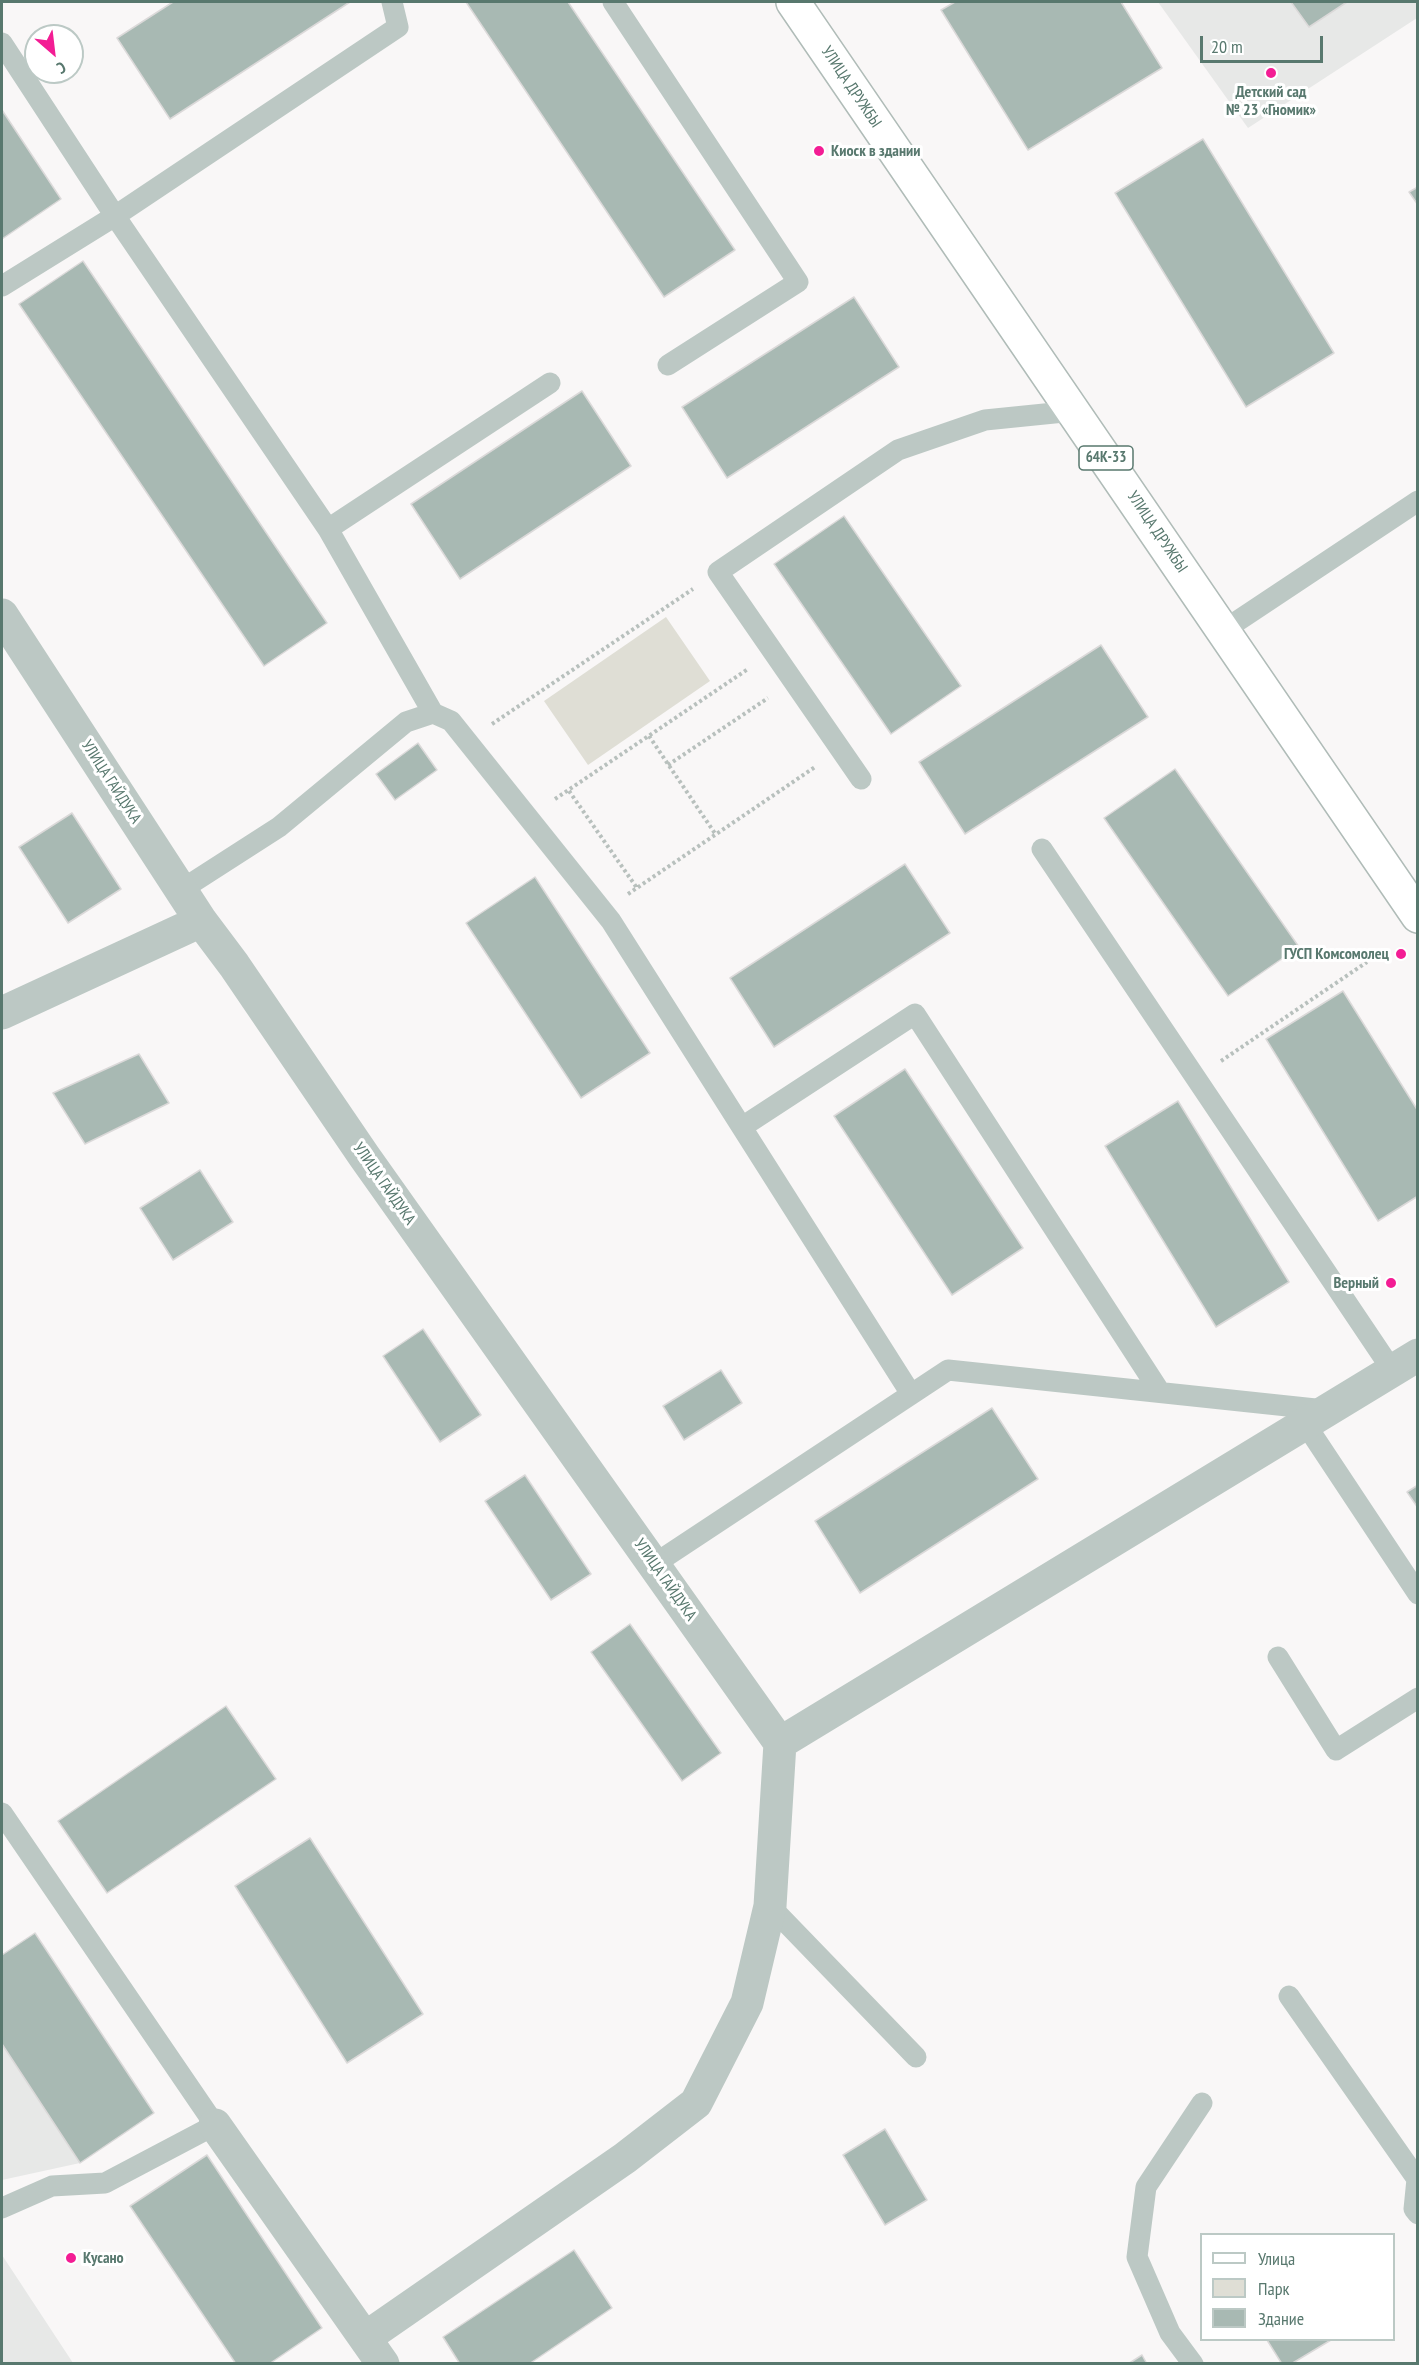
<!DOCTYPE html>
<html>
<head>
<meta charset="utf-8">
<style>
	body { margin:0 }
	#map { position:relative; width:1419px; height:2365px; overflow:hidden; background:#f9f7f7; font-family:"PT Sans Narrow",sans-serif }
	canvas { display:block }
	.frame { position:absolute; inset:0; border:3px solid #58786e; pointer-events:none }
	.legend { position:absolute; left:1200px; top:2233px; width:195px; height:108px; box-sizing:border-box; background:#fff; border:2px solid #bcc9c5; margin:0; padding:8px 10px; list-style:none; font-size:18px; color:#58786e }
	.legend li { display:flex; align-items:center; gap:12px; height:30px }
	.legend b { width:30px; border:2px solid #bcc9c5 }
	.north { position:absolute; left:24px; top:24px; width:60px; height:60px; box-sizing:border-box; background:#fff; border:2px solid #bcc9c5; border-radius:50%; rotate:152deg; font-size:16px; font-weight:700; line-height:24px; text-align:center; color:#58786e }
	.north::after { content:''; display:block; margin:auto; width:21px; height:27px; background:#f31d94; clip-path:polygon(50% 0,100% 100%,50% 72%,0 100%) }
	.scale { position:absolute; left:1200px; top:36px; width:123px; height:27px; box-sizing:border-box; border:3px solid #58786e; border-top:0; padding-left:8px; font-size:18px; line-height:21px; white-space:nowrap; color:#58786e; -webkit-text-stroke:4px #fff; paint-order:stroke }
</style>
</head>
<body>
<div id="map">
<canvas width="1419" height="2365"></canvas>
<div class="frame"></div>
<ul class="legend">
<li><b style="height:8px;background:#fff"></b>Улица</li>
<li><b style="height:16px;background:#dfded5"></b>Парк</li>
<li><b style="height:16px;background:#a8b9b3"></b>Здание</li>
</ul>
<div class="north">С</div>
<div class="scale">20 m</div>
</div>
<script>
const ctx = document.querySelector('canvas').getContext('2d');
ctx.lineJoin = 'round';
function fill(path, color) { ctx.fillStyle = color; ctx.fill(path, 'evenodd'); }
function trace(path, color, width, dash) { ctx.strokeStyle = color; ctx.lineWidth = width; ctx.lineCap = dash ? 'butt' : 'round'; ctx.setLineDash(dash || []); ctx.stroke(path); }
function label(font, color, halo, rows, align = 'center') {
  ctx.font = font + ' "PT Sans Narrow",sans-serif'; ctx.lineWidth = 6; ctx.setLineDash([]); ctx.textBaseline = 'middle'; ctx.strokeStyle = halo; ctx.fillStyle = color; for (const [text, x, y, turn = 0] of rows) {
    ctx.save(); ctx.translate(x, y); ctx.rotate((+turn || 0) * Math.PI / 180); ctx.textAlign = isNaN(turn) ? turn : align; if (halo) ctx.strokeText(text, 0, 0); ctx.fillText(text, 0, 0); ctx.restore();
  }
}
const built = new Path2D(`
	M1158,2H1417V18L1248,128Z
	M2,2044L80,2163L2,2180Z
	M2,2255L73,2363H2Z`);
const green = new Path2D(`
	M666,617L710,681L588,765L544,701Z`);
const building = new Path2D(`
	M173,2H350L170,119L117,38Z
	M466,2H568L735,250L664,297Z
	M955,2H1121L1162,68L1028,150L941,10Z
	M1291,2H1347L1309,27Z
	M2,110L61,199L2,239Z
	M1203,139L1334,353L1246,407L1115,193Z
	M1418,187V205L1409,192Z
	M83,261L327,623L264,666L19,304Z
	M854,297L899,367L727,478L682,407Z
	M582,391L631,466L460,579L411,504Z
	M844,516L961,686L891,734L774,564Z
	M1101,645L1148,717L965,834L919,762Z
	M418,743L437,770L395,800L376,774Z
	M1175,769L1299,947L1228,996L1104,818Z
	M72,813L121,889L68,923L19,847Z
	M905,864L950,933L774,1047L730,978Z
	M535,877L650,1053L581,1098L466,923Z
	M1343,991L1418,1111V1196L1378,1221L1266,1039Z
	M139,1054L169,1103L85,1144L53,1093Z
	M905,1069L1023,1248L952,1295L834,1116Z
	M1178,1101L1289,1282L1216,1327L1105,1146Z
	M200,1170L233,1222L173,1260L140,1208Z
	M423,1329L481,1415L440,1442L383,1356Z
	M721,1370L742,1403L684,1440L663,1406Z
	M992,1408L1038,1479L860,1593L815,1521Z
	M525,1475L591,1574L551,1600L485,1501Z
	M1418,1485V1508L1407,1492Z
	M630,1624L721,1753L682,1781L591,1652Z
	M226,1706L276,1779L107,1893L58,1821Z
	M310,1838L423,2014L347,2063L235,1886Z
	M35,1933L154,2113L80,2163L2,2044V1955Z
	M885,2129L927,2200L885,2225L843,2155Z
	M207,2155L322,2328L269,2364H236L130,2206Z
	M574,2250L612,2308L529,2364H460L443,2337Z
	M1267,2340H1331L1291,2364H1282Z
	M1142,2355L1147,2364H1128Z`);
const path = new Path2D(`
	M492,724L693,589
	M649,736L716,835
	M668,765L768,698
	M569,791L637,888
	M555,799L748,669
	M628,894L815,767
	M1221,1061L1367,962`);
const service = new Path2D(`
	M613,2L798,282L668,365
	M2,43L115,216L328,529L550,383
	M2,286L115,216L398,27L392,2
	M328,529L433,713
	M1224,630L1418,501
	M861,779L718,572L898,450L985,420L1074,411
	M1042,849L1392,1370
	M181,890L279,827L406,722L433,713L451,721L611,921L911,1394
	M742,1127L915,1014L1160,1392
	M1304,1422L1418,1594
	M653,1565L948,1370L1325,1410
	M1278,1657L1336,1750L1418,1698
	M2,1813L215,2125L105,2183L52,2186L2,2208
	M770,1906L916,2057
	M1289,1996L1417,2179L1414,2209L1418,2214
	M1193,2364L1170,2333L1137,2257L1146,2187L1202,2103`);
const minor = new Path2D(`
	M2,615L201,921L234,965L364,1156L780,1743
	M2,1013L201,921
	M780,1743L1418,1355
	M215,2125L383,2364
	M365,2338L625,2158L696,2103L747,2003L770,1906L780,1743`);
const primary = new Path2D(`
	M793,2L1418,916`);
const markers = [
	[1271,73,6,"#f31d94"],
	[819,151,6,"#f31d94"],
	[1401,954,6,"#f31d94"],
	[1391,1283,6,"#f31d94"],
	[71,2258,6,"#f31d94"]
];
const shields = [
	[1106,458,54]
];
const shieldNames = [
	["64К-33",1106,458]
];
const streetNames = [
	["УЛИЦА ДРУЖБЫ",851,87,56],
	["УЛИЦА ДРУЖБЫ",1157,532,56],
	["УЛИЦА ГАЙДУКА",111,782,57],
	["УЛИЦА ГАЙДУКА",384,1184,55],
	["УЛИЦА ГАЙДУКА",665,1580,55]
];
const poiNames = [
	["Детский сад",1271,92,"center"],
	["№ 23 «Гномик»",1271,110,"center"],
	["Киоск в здании",831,151],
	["ГУСП Комсомолец",1389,954,"right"],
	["Верный",1379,1283,"right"],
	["Кусано",83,2258]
];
fill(built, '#e7e8e7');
fill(green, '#dfded5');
fill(building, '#a8b9b3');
trace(building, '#dbd9d9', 1.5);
trace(primary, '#b0bcb8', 36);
trace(path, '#b8c0bd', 4, [3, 3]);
trace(service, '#bcc8c4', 21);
trace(minor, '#bcc8c4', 33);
trace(primary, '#fff', 33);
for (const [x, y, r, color] of markers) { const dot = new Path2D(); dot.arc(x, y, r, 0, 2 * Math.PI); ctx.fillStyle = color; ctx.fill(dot); trace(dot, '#fff', 2); }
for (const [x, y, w] of shields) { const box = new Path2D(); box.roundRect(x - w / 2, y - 12, w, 24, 4.5); ctx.fillStyle = '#fff'; ctx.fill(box); trace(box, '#58786e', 1.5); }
label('bold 15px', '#58786e', null, shieldNames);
label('16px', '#58786e', '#fff', streetNames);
label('bold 16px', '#58786e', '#fff', poiNames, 'left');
</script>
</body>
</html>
